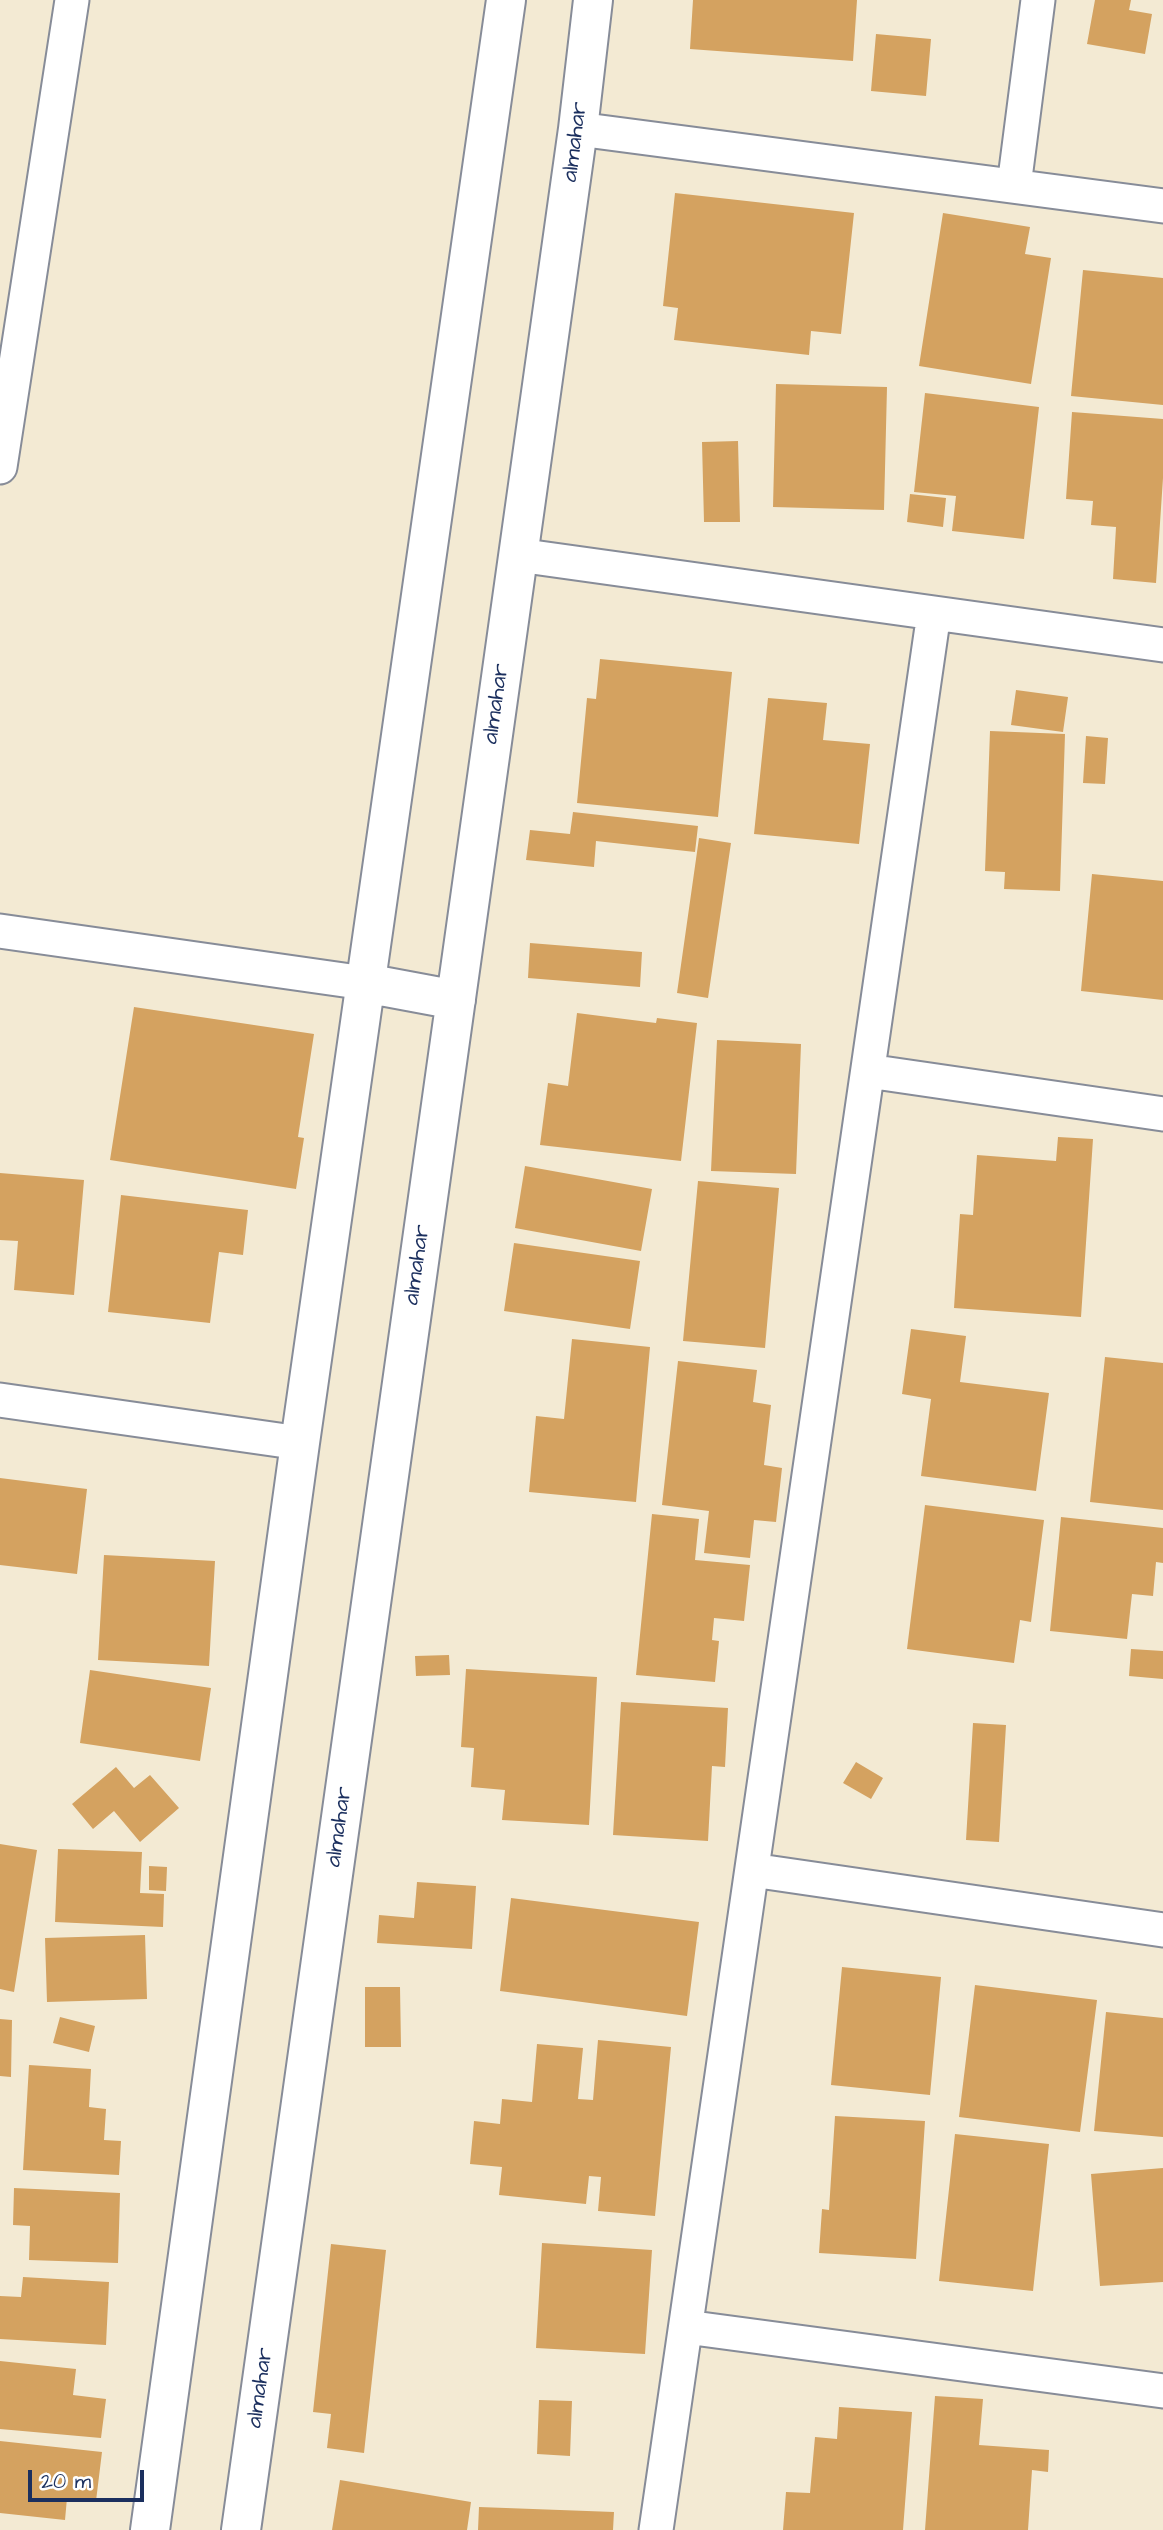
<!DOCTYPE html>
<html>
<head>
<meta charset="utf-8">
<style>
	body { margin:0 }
	#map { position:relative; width:1163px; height:2530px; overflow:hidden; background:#f3ead3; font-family:"Architects Daughter",sans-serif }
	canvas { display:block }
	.scale { position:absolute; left:28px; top:2470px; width:116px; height:32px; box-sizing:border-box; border:4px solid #1b2f5e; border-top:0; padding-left:9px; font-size:21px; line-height:24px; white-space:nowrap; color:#1b2f5e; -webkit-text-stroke:5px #fff; paint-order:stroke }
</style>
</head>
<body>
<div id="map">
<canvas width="1163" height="2530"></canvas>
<div class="scale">20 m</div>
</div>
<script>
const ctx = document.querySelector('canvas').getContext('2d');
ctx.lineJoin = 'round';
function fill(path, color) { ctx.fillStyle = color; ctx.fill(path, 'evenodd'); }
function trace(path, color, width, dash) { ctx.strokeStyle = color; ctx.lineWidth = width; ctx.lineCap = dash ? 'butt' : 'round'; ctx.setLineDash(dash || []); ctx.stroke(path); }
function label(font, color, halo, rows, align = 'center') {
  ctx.font = font + ' "Architects Daughter",sans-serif'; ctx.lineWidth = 7; ctx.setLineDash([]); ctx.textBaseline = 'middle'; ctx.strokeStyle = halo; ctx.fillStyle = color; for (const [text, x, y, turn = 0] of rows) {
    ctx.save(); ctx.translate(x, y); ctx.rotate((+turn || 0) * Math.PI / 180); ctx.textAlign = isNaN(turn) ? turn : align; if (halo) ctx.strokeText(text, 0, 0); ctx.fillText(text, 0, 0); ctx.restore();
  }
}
const building = new Path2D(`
	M693,0H857L853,61L690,49Z
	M1095,0H1131L1129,10L1152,14L1145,54L1087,44Z
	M876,34L931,39L926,96L871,91Z
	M675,193L854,213L841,334L811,331L809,355L674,340L678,308L663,306Z
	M943,213L1030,227L1025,254L1051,258L1031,384L919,366Z
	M1083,270L1163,278V405L1071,396Z
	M776,384L887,387L884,510L773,507Z
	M925,393L1039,407L1024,539L952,531L956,496L914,492Z
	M1072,412L1163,419V478L1156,583L1113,579L1116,527L1091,525L1093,501L1066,499Z
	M738,441L740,522H704L702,442Z
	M910,494L946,498L943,527L907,522Z
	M600,659L732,672L718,817L577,803L587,698L596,699Z
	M1016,690L1068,697L1063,732L1011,725Z
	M768,698L827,703L823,740L870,744L859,844L754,834Z
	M990,731L1065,734L1060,891L1004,889L1005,872L985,871Z
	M1086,736L1108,738L1105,784L1083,783Z
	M573,812L698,826L695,852L596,841L594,867L526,860L530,830L570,834Z
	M699,838L731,843L708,998L677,993Z
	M1092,874L1163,881V1000L1081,991Z
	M530,943L642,952L640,987L528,978Z
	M134,1007L314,1034L298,1137L304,1138L296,1189L110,1160Z
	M577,1013L656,1023L657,1018L697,1023L681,1161L540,1145L548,1083L568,1086Z
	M717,1040L801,1044L796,1174L711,1171Z
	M1058,1137L1093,1139L1081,1317L954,1308L960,1214L973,1215L977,1155L1056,1161Z
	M525,1166L652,1189L641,1251L515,1228Z
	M0,1173L84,1180L74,1295L14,1290L18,1241L0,1240Z
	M698,1181L779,1188L765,1348L683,1341Z
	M121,1195L248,1210L243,1255L219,1252L210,1323L108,1312Z
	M514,1243L640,1261L630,1329L504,1311Z
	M911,1329L966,1336L960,1382L1049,1393L1036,1491L921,1476L931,1399L902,1394Z
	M572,1339L650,1347L636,1502L529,1492L536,1416L564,1419Z
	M1105,1357L1163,1363V1510L1090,1502Z
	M678,1361L757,1370L753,1402L771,1405L764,1465L782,1468L776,1522L754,1520L750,1558L704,1553L709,1511L662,1505Z
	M0,1478L87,1489L77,1574L0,1565Z
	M925,1505L1044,1520L1031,1622L1020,1620L1014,1663L907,1649Z
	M652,1514L699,1519L695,1560L750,1565L744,1621L714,1618L712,1640L719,1641L715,1682L636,1675Z
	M1061,1517L1163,1528V1563L1156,1562L1153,1596L1132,1594L1127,1639L1050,1631Z
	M104,1555L215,1561L209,1666L98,1660Z
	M1131,1649L1163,1651V1679L1129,1676Z
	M449,1655L450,1675L416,1676L415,1656Z
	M466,1669L597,1677L589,1825L502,1820L505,1790L471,1787L474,1748L461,1747Z
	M90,1670L211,1688L200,1761L80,1743Z
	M621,1702L728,1708L725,1767L712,1766L708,1841L613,1835Z
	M973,1723L1006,1725L999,1842L966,1840Z
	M856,1762L883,1778L871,1799L843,1783Z
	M116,1767L134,1788L150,1775L179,1808L140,1842L114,1811L93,1829L72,1804Z
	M0,1844L37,1850L14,1992L0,1989Z
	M58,1849L142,1852L140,1893L164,1894L163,1927L55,1922Z
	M149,1866L167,1867L166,1891L149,1890Z
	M417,1882L476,1886L472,1949L377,1943L379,1915L414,1918Z
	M511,1898L699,1922L687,2016L500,1991Z
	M145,1935L147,1999L47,2002L45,1938Z
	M842,1967L941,1977L930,2095L831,2085Z
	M975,1985L1097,2000L1080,2132L959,2117Z
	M365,1987H400L401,2047H365Z
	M1106,2012L1163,2018V2137L1094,2131Z
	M60,2017L95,2026L89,2052L53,2043Z
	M0,2019L12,2020L11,2077L0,2076Z
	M598,2040L671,2047L655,2216L598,2211L601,2177L589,2176L586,2204L499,2195L502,2167L470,2164L474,2121L500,2124L502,2099L532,2102L537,2044L583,2048L578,2099L593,2100Z
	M29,2065L91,2069L89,2107L106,2109L104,2140L121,2141L119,2175L23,2170Z
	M835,2116L925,2121L916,2259L819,2253L822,2209L829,2210Z
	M955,2134L1049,2144L1033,2291L939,2281Z
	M1163,2168V2282L1100,2286L1091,2174Z
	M14,2188L120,2193L118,2263L29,2260L30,2226L13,2225Z
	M542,2243L652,2250L645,2354L536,2348Z
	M331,2244L386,2250L364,2453L327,2448L331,2414L313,2412Z
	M23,2277L109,2282L106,2345L0,2339V2296L21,2297Z
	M0,2361L76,2369L73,2395L106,2399L101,2438L0,2429Z
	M935,2396L983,2399L979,2445L1049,2450L1048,2472L1032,2470L1028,2530H925Z
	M539,2400L572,2401L570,2456L537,2454Z
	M839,2407L912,2412L903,2530H783L786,2492L810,2493L815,2437L837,2439Z
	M0,2441L102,2452L96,2501L67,2498L65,2520L0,2513Z
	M340,2480L471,2502L467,2530H332Z
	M479,2507L614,2512L613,2530H478Z`);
const minor = new Path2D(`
	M578,129L1163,206
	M1014,186L1038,0
	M0,467L72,0
	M518,555L1163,645
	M0,931L365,983
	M868,1071L1163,1114
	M0,1400L300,1443
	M752,1870L1163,1930
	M686,2327L1163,2391
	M656,2530L934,613`);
const tertiary = new Path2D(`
	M365,983L456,1000
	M150,2530L300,1443L506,0
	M241,2530L578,129L593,0`);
const streetNames = [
	["almahar",576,142,-83],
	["almahar",497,704,-82],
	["almahar",418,1265,-82],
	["almahar",340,1827,-82],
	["almahar",261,2388,-82]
];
fill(building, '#d4a260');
trace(minor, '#878c98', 37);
trace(tertiary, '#878c98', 42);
trace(minor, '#fff', 33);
trace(tertiary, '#fff', 38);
label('23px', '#1b2f5e', '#fff', streetNames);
</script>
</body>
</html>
